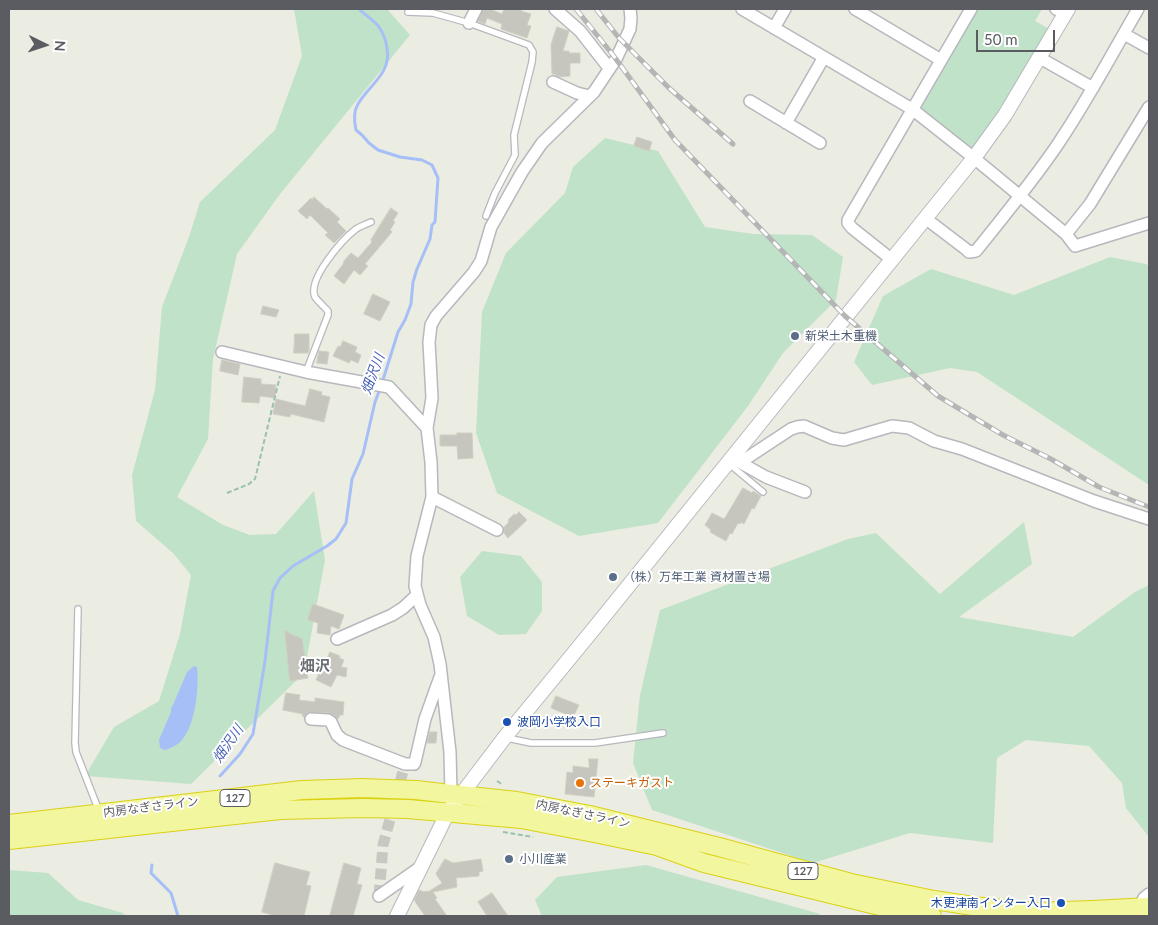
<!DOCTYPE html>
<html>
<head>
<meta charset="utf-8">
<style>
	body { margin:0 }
	#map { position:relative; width:1158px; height:925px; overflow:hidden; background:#ebece2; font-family:Lato,sans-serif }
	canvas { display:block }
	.frame { position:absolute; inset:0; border:10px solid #5a5c61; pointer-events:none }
	.north { position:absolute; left:20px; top:20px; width:50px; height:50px; -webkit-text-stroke:4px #fff; paint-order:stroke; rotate:94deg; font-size:14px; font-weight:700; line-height:20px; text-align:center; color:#5a5c61 }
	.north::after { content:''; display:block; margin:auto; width:18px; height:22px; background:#5a5c61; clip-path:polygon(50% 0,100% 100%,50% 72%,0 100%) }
	.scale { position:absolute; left:976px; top:30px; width:79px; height:22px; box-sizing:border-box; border:2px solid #5a5c61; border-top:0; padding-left:6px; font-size:15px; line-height:18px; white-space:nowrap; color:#5a5c61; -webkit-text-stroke:4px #fff; paint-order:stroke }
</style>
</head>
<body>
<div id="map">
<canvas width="1158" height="925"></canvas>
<div class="frame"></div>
<div class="north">N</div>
<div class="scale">50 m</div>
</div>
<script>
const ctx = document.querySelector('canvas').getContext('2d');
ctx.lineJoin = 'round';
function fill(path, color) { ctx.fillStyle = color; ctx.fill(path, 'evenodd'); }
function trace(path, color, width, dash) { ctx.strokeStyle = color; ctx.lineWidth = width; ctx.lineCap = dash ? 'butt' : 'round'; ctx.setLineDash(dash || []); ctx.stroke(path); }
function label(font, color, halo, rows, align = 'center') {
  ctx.font = font + ' Lato,"Noto Sans JP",sans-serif'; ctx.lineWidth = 4; ctx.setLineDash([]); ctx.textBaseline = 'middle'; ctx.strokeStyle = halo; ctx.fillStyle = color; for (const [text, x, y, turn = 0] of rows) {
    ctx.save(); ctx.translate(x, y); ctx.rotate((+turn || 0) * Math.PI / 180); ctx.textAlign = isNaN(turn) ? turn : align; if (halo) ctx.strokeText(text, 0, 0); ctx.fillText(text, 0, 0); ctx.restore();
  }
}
const green = new Path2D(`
	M294,9H387L410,35L280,194L237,254L213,359L208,439L177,497L223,525L250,535L276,534L314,491L325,560L304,673L191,784L85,776L114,727L159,701L180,634L191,575L173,553L136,521L132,475L155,390L162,307L189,237L200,202L275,130L302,56Z
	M971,9H1042L1035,21L1055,32L974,158L912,109Z
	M605,138L658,151L705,227L753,234L812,235L843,257L836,300L783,353L748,406L658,523L579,536L497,493L476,433L482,312L506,253L565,193L573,167Z
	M1110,257L1146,264L1149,266V485L977,372L950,368L872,385L854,362L883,296L931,269L1014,295Z
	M1024,522L1032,564L959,617L1073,637L1135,592L1149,585V837L1126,808L1122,783L1089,746L1026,740L997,758L993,843L910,833L813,863L652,810L633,763L640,695L660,610L848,539L876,533L940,594Z
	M482,551L521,556L542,582V611L526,634L499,635L467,616L460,577Z
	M646,865L820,914L819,916H542L535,900L557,877Z
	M9,870L48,873L78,900L123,913L126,916H9Z`);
const water = new Path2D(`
	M194,666L197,667C199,688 196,723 182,740C178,745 171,748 165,750L160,748L159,740L171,712V708L173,705L187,672Z`);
const stream = new Path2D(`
	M359,9C365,15 374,20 379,27C383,33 386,40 387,48C392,73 369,85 358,104C353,112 354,121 356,130L362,135L369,143L378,150L400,157L422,160L432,165L438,178L435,222L432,225L430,239L417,269L413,282L411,304L405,320L398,332L382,383
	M220,776L240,754L253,734L265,661L273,591L280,578L293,566L327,546L336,539L346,523L352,479L363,454L375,402L380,389
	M152,865L151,873L171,893L178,916`);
const building = new Path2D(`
	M483,9H490L502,14L504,9H522L521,11L531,14L527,25L531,26L527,38L501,29L502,24L487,18L485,24L478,21Z
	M557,27L569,31L563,51H569V53H580V63H570V76L559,77L555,75V74H552L551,45Z
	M637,137L652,142L649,151L634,146Z
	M314,197L327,209L328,208L340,219L337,222L346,231L334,243L325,235L328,233L310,215L307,219L298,211L311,198L312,200Z
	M391,208L398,213L393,221L395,222L390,230L392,232L365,264L368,266L360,275L354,270L344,284L334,276L344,263L343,262L351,253L358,258L372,242L371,240Z
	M373,294L390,302L380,321L364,314Z
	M263,306L279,310L276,317L261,314Z
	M295,334H309V350L308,353H294Z
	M343,341L357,347L355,352L361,355L358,363L351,360L349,363L333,356L338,346L340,347Z
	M319,351L329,352L327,364L317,363Z
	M222,360L240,364L238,375L220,371Z
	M244,377L261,379V384L276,385L275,398L260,396L259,403L242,402Z
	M310,389L322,392L321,395L330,397L324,422L291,414L290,417L273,414L276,399L305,406Z
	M457,433H472L473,458L458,459L457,446H440V435H457Z
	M743,488L752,493L753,491L761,496L754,509L752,508L744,524L741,522L740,524L738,523L732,534L730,533L726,541L710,532L711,530L705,525L712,513L724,519Z
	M519,512L527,520L508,538L504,533V527L509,522L508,520L514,514L516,515Z
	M313,604L344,615L339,629L331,626L330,635L317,633L318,623L308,620Z
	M285,631L302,639L308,678L290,681Z
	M330,652L340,656L339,658L344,660L341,667L347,668L346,677L337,675L331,687L316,680L321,668L319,667V665L324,666Z
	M286,693L300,695L299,700L315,702V698L344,702L343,715H340L338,719L335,716L329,713L311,712L307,713L304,717L302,716L303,714L283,710Z
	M556,696L579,705L573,717L551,708Z
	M430,732H437L436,743H427Z
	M589,759H598L594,797L565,794L567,772L573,773V766L589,768Z
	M445,859L453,863L481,859L483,871L479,872V876L456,878L457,887L433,892L437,898L435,899L447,916H425L414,900L419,890L424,892L427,891L428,892L442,883L436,874Z
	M275,863L310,872L306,885L311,886L304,916H276L262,912Z
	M344,863L361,868L357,884L362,885L353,916H330Z
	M492,893L508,916H487L478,902Z`);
const minorTunnel = new Path2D(`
	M379,896L383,845L405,764`);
const path = new Path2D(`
	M227,493L249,484L255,479L280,376
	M497,781L503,785
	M503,832L533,837`);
const service = new Path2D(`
	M408,12L433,13L469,23L529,45L533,52L532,62L514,135L515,155L495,193L486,216
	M306,372L328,315V311C325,308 317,300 315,297C307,279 343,239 356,229C361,226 366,224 371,222
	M728,463L763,492
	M78,609L75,743L76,752L99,811
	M507,738L531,743H595L663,733`);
const minor = new Path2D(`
	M555,9L580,31L609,68
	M742,9L912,109L974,158L1066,234L1075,246L1149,223
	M855,9L941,60
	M1056,9L1065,14
	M469,23L476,9
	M774,28L785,9
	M1124,34L1149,48
	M1040,58L1093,88
	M553,82L577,93L589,96
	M750,101L820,143
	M786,123L824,57
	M925,218L967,250L969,252L976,251C1004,216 1033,181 1058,144C1087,101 1112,54 1138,9
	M1066,234L1090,204L1149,107
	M891,259L852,228L848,223V220L971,9
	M222,352L306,372L389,387L427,428
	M734,455L743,459L747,458L791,429L797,427L804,426L832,438L844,440L892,426L909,428L934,441L962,449L1094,501L1149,519
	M732,458L766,477L805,492
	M432,497L497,530
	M337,639L392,615L403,608L417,595
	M311,719L328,720L331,722L337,735L343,740L405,764H414L415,762L425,719L440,677
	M451,794L450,752L440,664L434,637L420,605L415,586L417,556L432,497L431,462L427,428L432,398L429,342L431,325L436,316L474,272L481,261L491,227L522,172L542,143L594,92L616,59L630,29L631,18L630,9
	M379,896L422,866
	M1139,908L1144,898L1149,894`);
const tertiary = new Path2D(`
	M397,916L448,812L505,737L592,631L974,158L1005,115L1068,9`);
const trunk = new Path2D(`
	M9,824L302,790L362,788L416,790L451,794L517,801L590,815L719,847L851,883L934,900L973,906L1036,912L1093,910L1149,907
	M9,840L280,810L363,808L408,809L521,819L594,833L657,846L704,863L843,897L896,910L932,916`);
const rail = new Path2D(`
	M576,9L613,55L675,140L845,316L938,396L1003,435L1051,459L1099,487L1149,507
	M596,9L619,38L669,88L733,144`);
const markers = [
	[795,336,5,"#5c6f8a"],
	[613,577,5,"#5c6f8a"],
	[507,722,5,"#1a4fb4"],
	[580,783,5,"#e8710a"],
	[509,859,5,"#5c6f8a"],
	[1061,903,5,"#1a4fb4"]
];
const shields = [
	[235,798,30],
	[803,871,30]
];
const shieldNames = [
	["127",235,798],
	["127",803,871]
];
const serviceNames = [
	["新栄土木重機",805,336],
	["（株）万年工業 資材置き場",623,577],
	["小川産業",519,859]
];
const transitNames = [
	["波岡小学校入口",517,722],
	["木更津南インター入口",1051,903,"right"]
];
const foodNames = [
	["ステーキガスト",590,783]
];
const streetNames = [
	["内房なぎさライン",151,807,-7],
	["内房なぎさライン",583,814,12]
];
const waterNames = [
	["畑沢川",373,374,-70],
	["畑沢川",228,744,-55]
];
const quarterNames = [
	["畑沢",315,666]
];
fill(green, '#c0e2c9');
fill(water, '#a6bff7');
trace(stream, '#a6bff7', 3);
fill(building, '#c7c6be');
trace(building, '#d0cfc1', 1);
trace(minorTunnel, '#c7c8c2', 11, [11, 5.5]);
trace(service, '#b7b8bd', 8);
trace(minor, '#b7b8bd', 14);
trace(tertiary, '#b7b8bd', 16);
trace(trunk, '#dbd113', 20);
trace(path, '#9ac1af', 2, [5, 2.5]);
trace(service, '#fff', 5.5);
trace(minor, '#fff', 11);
trace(tertiary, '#fff', 14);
trace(trunk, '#f2f69e', 18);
trace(rail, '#b4b5b5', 5);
trace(rail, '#fff', 3, [9]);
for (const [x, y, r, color] of markers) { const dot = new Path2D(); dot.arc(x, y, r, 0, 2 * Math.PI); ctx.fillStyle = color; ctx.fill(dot); trace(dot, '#fff', 2); }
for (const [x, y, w] of shields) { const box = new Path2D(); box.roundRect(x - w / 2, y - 8.5, w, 17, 4); ctx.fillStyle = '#fff'; ctx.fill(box); trace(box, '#5a5c61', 1); }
label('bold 11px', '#5a5c61', null, shieldNames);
label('12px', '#4e5e75', '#fff', serviceNames, 'left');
label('12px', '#164399', '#fff', transitNames, 'left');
label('12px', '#c56008', '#fff', foodNames, 'left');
label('12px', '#5a5c61', '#fff', streetNames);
label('italic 14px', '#4c64b8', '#fff', waterNames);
label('bold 15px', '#6b6d73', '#fff', quarterNames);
</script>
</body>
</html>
